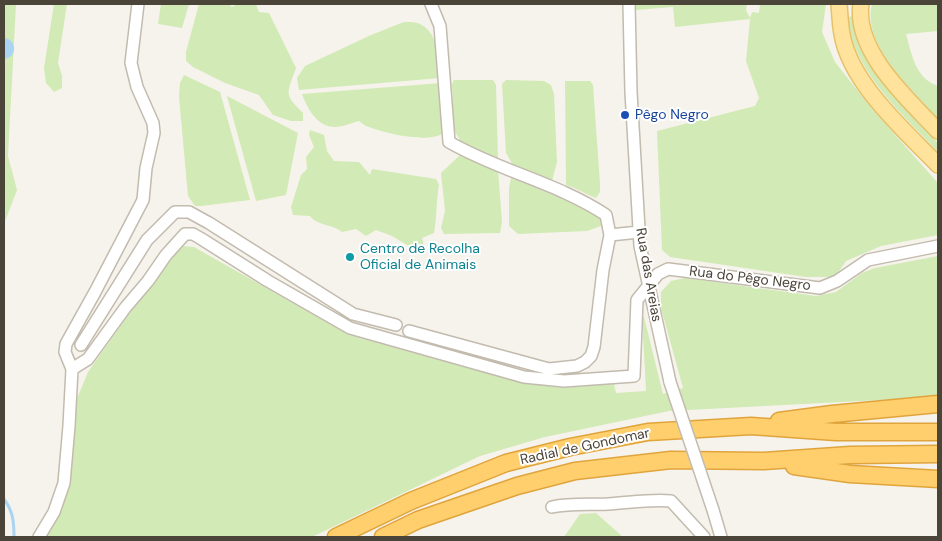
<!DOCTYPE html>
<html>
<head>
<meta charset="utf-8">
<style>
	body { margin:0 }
	#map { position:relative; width:942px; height:541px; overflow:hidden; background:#f6f3ec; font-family:"DM Sans",sans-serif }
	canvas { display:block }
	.frame { position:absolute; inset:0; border:5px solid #4b4439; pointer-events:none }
</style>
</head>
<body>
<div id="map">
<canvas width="942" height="541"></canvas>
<div class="frame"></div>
</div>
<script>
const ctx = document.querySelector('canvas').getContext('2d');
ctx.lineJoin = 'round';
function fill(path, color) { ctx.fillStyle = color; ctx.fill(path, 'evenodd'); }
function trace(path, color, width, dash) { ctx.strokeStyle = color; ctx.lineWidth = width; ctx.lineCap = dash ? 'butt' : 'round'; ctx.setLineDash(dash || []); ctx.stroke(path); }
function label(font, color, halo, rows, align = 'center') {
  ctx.font = font + ' "DM Sans",sans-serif'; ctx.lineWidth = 4; ctx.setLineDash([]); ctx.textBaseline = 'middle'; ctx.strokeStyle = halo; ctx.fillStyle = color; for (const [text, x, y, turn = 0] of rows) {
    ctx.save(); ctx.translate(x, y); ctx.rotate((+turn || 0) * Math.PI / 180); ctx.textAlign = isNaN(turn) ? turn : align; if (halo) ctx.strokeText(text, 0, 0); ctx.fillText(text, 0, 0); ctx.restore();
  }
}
const green = new Path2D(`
	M4,4H16L8,156L17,190L4,224Z
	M54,4H67L58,63L62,76V88L54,92L46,83L44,68Z
	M161,4H189L182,28L158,24Z
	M199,4H229L232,7L237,4H256L259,12L269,13L296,68C287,94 283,93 303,113V121H291L273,115L259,95L225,83L193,67L186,61V52Z
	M635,4H747L746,10L750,18L752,12L759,13L760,4H826L822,32L835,62L872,109L938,183V235L881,246L846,261L835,277H806L670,257L662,250L657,131L755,106L759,98L746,61L750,19L675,27L673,7L636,10Z
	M872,4H938V31L906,34C912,55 915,78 938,86V118C913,91 861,44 872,4Z
	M854,16C857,27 859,39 863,50C878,86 912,114 938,143V152C910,122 876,92 858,54C852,43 850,30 848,17Z
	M404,22C409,22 416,22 420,24C439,33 439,61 440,78L299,90L297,78L305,66L371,35Z
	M184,75L220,92L250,200L201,206H195L188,196L179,97L180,83Z
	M454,80H493L496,85L498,160L461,142L454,130L452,84Z
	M506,80L544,81L551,85L554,94L557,162L552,181L513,165L506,153L502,84Z
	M565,81H590L593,85L600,184V192L596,198C585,194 577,188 566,185Z
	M441,83L443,133C430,144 384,133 369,127C365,126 362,123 359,121C352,123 342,127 335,127C317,127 307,108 302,94Z
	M227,96L298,133L286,195L256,201Z
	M310,130L324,135L327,151L334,161L359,162L370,175L372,169L436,179L439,185C436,201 437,217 434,233L422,238L425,249L422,254L392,236L376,230L366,236L356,229L342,232C333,224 317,226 310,216L293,215L291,207L301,175L307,169L306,157L314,147L309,135Z
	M460,155L473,159L498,170L502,222L500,233L444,234L441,228L445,211L441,173Z
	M511,178L600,214L601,226L587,231L518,234L509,226V188Z
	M182,246L194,247L349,335L522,383L563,388L614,384L616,393L646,391L642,317H644L663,394L683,388L661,308V292L671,281L685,278L816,296L836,292L862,273L875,268L938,256V397L669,411L545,437L480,456L312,537H45L69,485L76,401L88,372L162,267Z
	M596,513L623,537H564L580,514Z`);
const stream = new Path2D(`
	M4,499C13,511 14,522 14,537`);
const river = new Path2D(`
	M4,48V49`);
const minor = new Path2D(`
	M431,4L440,26L449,142C499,171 558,183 606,215L610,235L639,232
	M629,4L631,92L640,246L670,382
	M409,331L549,369L577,366L585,362L591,356L594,347L603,270L610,235
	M81,345L147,240L175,212H189L209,223L353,314L396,325
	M72,369L88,359L125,308L148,281L166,255L185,234H193L200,238L268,281L350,328L524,377L564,381L634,376L637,300L658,274L668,269L820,288L837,281L868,260L938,246
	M552,507C570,503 589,505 608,504C629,503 649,499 671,501L704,537
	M713,510L721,537
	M39,537L54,512L64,483L69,426L72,369L65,352L66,344L95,292L143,200L146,168L154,133L153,123L137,87L131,63L138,4`);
const major = new Path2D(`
	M839,4C840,14 840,24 842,34C850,83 905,131 938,165
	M861,4C854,52 909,100 938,131`);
const highway = new Path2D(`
	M779,421L832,414L938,404
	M794,466L850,474L938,479
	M336,537L411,501L506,463L570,447L648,432L751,426L836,432H938
	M383,537L418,520L517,486L575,471L671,460L764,461L850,455L938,454`);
const minorBridge = new Path2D(`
	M670,382L713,510`);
const markers = [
	[625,115,5,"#1a4fb4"],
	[350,257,5,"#0f9aa8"]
];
const transitNames = [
	["Pêgo Negro",635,115]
];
const cultureNames = [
	["Centro de Recolha",360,249],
	["Oficial de Animais",360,265]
];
const streetNames = [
	["Rua das Areias",648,275,80],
	["Rua do Pêgo Negro",750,279,7],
	["Radial de Gondomar",585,447,-12]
];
fill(green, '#d2eab5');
trace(stream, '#a9d4f2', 3);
trace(river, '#a9d4f2', 20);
trace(minor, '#c2bbae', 14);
trace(major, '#e6c16a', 18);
trace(highway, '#e0a43c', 19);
trace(minor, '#fff', 11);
trace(major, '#ffe39c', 15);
trace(highway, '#ffcf6e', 16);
trace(minorBridge, '#c2bbae', 14, []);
trace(minorBridge, '#fff', 11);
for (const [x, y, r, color] of markers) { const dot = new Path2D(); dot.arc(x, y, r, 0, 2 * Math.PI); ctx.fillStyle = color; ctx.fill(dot); trace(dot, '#fff', 2); }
label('14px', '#164399', '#fff', transitNames, 'left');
label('14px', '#0d838f', '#fff', cultureNames, 'left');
label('14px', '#4b4439', '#fff', streetNames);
</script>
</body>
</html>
